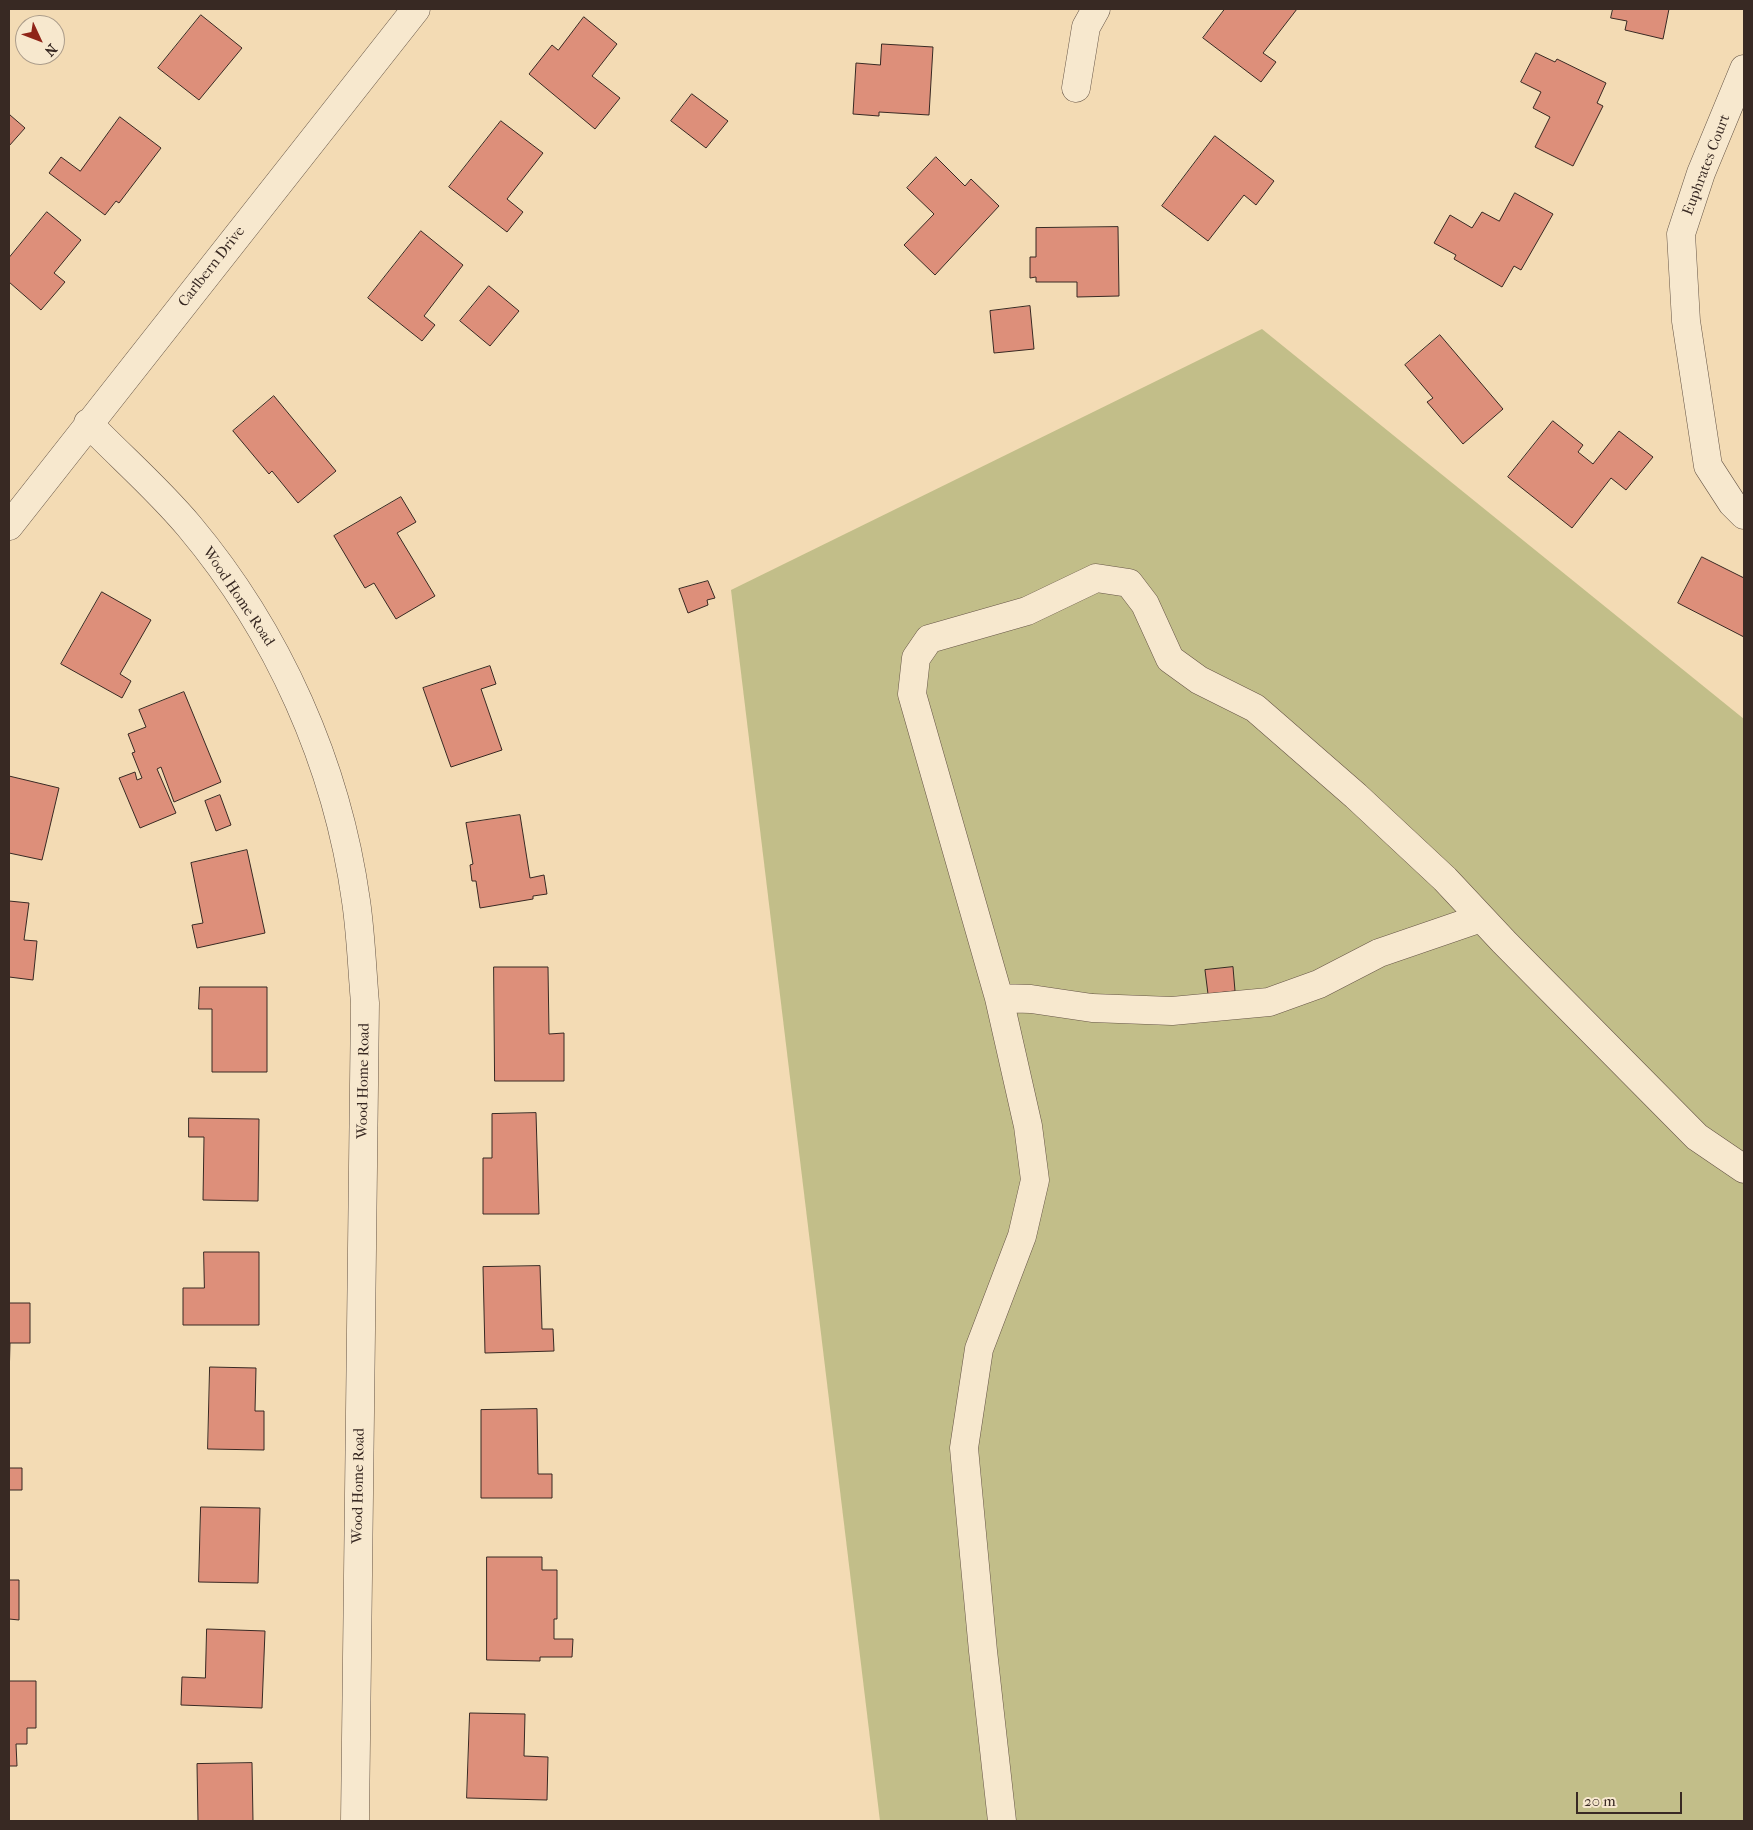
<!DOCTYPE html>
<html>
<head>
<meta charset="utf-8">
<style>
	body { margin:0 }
	#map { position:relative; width:1753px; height:1830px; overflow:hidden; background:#f3dbb4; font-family:"IM FELL French Canon",serif }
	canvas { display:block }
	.frame { position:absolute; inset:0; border:10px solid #382923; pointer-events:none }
	.north { position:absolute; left:15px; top:15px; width:50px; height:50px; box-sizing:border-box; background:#f7e8ce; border:1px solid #ab9c8a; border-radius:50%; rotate:133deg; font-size:14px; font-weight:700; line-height:20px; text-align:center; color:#382923 }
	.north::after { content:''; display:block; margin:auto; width:18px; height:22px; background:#8f2418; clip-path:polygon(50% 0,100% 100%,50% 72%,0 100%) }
	.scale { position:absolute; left:1576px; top:1792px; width:106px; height:22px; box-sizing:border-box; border:2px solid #382923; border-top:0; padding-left:6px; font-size:15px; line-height:18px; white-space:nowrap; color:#382923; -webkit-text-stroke:4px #f7e8ce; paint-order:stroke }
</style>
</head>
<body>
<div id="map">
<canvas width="1753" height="1830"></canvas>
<div class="frame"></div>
<div class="north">N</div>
<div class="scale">20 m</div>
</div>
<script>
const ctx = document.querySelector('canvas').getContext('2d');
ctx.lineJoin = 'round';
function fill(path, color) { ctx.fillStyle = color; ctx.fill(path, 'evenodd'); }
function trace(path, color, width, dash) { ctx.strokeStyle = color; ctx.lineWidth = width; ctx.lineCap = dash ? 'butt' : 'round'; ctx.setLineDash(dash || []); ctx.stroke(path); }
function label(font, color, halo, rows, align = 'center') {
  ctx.font = font + ' "IM FELL French Canon",serif'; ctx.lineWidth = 4.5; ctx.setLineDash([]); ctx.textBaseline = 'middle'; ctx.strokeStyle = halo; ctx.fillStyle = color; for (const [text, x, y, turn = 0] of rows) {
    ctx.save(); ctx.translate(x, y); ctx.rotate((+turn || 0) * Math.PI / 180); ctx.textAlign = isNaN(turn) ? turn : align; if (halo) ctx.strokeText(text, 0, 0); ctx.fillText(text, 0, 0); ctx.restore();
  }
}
const green = new Path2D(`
	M1262,329L1744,719V1821H880L731,590Z`);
const building = new Path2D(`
	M1225,9H1297L1263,53L1276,62L1261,82L1203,38Z
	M1613,9H1669L1663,39L1625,30L1627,21L1611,18Z
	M201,15L242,48L199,100L158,68Z
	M584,17L617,44L592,76L620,98L595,129L529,74L552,45L558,50Z
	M882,44L933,47L929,115L879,112V116L853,114L856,63L880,65Z
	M1536,53L1555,62L1557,59L1606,83L1597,103L1603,106L1573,166L1535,147L1550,117L1533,108L1541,92L1521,82Z
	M692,94L728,121L706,148L671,121Z
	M10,115L25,128L9,146V116Z
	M120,117L161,148L119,203L116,201L105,215L49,173L61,157L80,171Z
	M501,121L543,153L507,199L523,212L507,232L449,187Z
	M1215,136L1274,181L1256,205L1244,195L1208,241L1162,206Z
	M936,157L965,186L971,179L999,206L935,275L904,245L934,214L907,188Z
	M1515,193L1553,214L1521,270L1514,266L1502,287L1454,259L1456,255L1434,243L1450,215L1472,228L1482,212L1499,221Z
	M47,212L81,240L54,273L65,282L41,310L9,282V258Z
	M1118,227L1119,296L1077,297V282H1036V277L1030,278V257H1036V228Z
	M421,231L463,265L424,316L435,325L422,341L368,298Z
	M489,286L519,311L490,346L460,321Z
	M1030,306L1034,349L994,353L990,311Z
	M1440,335L1503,409L1463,444L1427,402L1433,398L1405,365Z
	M274,396L336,471L298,503L272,471L269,474L233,431Z
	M1553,421L1583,445L1578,452L1593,464L1619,431L1653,457L1626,490L1611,478L1572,528L1508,477Z
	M401,497L416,522L397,533L435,596L396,619L374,583L365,588L334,536Z
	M1702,557L1744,578V637L1678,603Z
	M708,581L715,598L707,600L708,605L688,613L679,589Z
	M102,592L151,620L120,674L131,681L122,698L61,664Z
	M490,666L496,684L481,689L502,750L451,767L423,688Z
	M184,692L221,782L174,802L161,767L157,769L176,813L140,828L119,778L135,772L137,780L142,778L132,753L135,752L128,734L146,727L139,710Z
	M9,776L59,788L42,860L9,853Z
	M220,795L231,825L216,831L205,801Z
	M520,815L530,878L544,875L547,894L533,896V899L480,908L476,881H472L470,865L473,864L466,823Z
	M247,850L265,933L197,948L192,925L203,923L191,863Z
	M9,901L29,903L24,940L37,941L33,980L9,977Z
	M494,967H548L549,1034L564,1033V1081H495Z
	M1233,967L1235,991L1208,994L1205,970Z
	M200,987H267V1072H212V1009H199Z
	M536,1113L539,1214H483V1158H492V1114Z
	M189,1118L259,1119L258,1201L203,1200L204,1137H189Z
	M204,1252H259V1325H183V1288H204Z
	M540,1266L542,1329H553L554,1351L485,1353L483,1267Z
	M9,1303H30V1343H10L9,1381Z
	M210,1367L256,1368L255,1411H264V1450L208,1449Z
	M537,1409L538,1474H552V1498H481V1410Z
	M9,1468H22V1490H9Z
	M201,1507L260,1508L258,1583L199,1582Z
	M487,1557H542V1570H557V1619H554V1639H573L572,1657H540V1661L487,1660Z
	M9,1580H19V1620L9,1619Z
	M207,1629L265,1631L262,1708L181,1705L182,1677L205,1678Z
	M9,1681H36V1728H27V1744H16L17,1766H9Z
	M470,1713L525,1714L524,1756L548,1757L547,1800L467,1798Z
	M252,1763L253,1821H198L197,1764Z`);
const minor = new Path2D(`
	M1744,69L1701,173L1681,234L1686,321L1708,466L1732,503L1744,515
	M1076,88L1086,27L1096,9
	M88,423C121,457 158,489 189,526C278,632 337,764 356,901C361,935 362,969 365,1003L355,1821
	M9,526L416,9
	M999,998L1031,999L1092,1008L1172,1011L1269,1002L1319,984L1379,953L1481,918
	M1002,1821L983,1651L964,1448L979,1349L1022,1236L1035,1180L1028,1126L999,998L912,694L916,658L929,639L1027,611L1096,578L1129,583L1145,604L1170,659L1199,680L1255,708L1356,796L1445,879L1504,942L1697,1137L1744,1169`);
const streetNames = [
	["Euphrates Court",1707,165,-69],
	["Carlbern Drive",212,267,-52],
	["Wood Home Road",238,597,56],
	["Wood Home Road",364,1081,-89],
	["Wood Home Road",359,1486,-89]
];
fill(green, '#c2be89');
fill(building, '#dd8f7a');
trace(building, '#382923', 1);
trace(minor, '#675647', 29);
trace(minor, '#f7e8ce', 28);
label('15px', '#382923', '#f7e8ce', streetNames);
</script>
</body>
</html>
